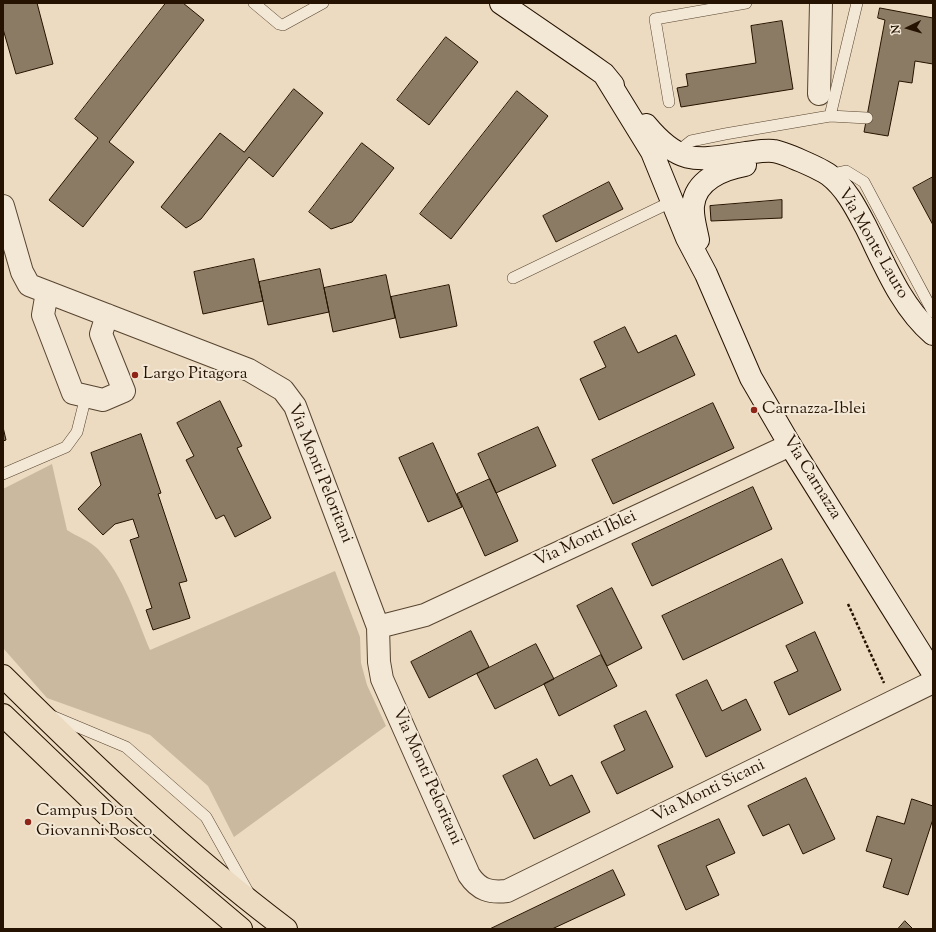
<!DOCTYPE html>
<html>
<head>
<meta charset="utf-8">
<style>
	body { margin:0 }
	#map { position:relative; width:936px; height:932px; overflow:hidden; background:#ecdbc0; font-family:"Sorts Mill Goudy",serif }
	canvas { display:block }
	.frame { position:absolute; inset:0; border:4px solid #251200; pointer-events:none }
	.north { position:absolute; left:888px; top:8px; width:40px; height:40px; -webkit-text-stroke:3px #f3e8d6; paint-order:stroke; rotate:265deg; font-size:11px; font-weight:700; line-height:16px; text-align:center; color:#251200 }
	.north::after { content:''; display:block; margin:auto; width:14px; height:18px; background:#251200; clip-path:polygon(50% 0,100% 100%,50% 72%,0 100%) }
</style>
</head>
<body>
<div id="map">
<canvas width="936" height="932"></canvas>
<div class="frame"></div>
<div class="north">N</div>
</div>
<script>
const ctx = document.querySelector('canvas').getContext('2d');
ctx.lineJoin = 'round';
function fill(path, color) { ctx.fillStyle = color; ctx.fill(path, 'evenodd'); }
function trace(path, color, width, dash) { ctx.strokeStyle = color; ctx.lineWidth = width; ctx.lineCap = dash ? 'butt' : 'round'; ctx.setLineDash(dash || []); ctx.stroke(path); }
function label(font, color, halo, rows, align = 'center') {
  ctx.font = font + ' "Sorts Mill Goudy",serif'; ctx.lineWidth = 4; ctx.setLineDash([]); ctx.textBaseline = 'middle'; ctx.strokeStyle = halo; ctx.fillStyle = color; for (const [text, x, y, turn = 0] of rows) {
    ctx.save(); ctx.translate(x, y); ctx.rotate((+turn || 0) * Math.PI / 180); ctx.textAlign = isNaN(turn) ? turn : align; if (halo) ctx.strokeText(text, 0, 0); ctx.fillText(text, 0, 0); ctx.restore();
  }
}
const green = new Path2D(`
	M52,464L67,530C76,536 90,541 98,549C124,576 136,617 150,650L335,571L360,637L361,663L367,685L386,726L234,837L208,786L150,735L47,698L3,648V489Z`);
const building = new Path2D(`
	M3,3H37L53,64L16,74L3,29Z
	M166,3H183L204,20L109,142L134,162L83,227L49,200L98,138L75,119Z
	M880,8L933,18V64L915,61L912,83L899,81L888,136L864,132L885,20L878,18Z
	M782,21L793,89L681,107L677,88L688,86L686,74L756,63L751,26Z
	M446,37L478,62L429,125L397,100Z
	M294,89L323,113L273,177L249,157L201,219L186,228L161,207L220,133L244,152Z
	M517,91L548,116L451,239L420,214Z
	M362,143L394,168L352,222L331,229L309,212Z
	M933,177V225L913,188Z
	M609,182L623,209L556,242L543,216Z
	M782,200V218L711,221L710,206Z
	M254,259L263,301L203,314L194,272Z
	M320,269L329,312L268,325L259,282Z
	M386,275L395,318L333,332L324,288Z
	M449,285L457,326L400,338L391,297Z
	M625,327L638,353L676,335L695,375L599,420L580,379L606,367L594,342Z
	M220,401L242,446L237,448L271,518L235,537L224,515L216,519L186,460L194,456L177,423Z
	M713,403L734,448L613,504L592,460Z
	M3,427L6,440L3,441Z
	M538,427L556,466L496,493L478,454Z
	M141,434L161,493L158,494L187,581L179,583L190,618L153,630L146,610L152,608L130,540L139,537L133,519L115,524L103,535L78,509L101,485L91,453Z
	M433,443L462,507L428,522L399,458Z
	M490,479L518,541L485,556L457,494Z
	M753,487L772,529L652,586L632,544Z
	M782,559L803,603L683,660L662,616Z
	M612,588L642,648L607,666L577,606Z
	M471,631L489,667L429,698L411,662Z
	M815,632L841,690L789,715L774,682L798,671L786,646Z
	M536,644L554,679L495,709L477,674Z
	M601,655L617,686L559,716L544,684Z
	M707,680L722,711L746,699L761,730L706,757L676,695Z
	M646,711L673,767L617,794L601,762L625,750L614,726Z
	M537,759L550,786L572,775L590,812L534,839L503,776Z
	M806,778L835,839L803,854L789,824L763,836L748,806Z
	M912,799L933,806V819L908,895L883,887L892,859L866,851L877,816L904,824Z
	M719,819L735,853L706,866L719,895L686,910L658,846Z
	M613,870L625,895L552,929H490Z
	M905,921L913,929H898Z`);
const path = new Path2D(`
	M848,604L884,683`);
const service = new Path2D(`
	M254,3L279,24L283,25L323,3
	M669,102L655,19L746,3
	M830,116L857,3
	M676,153L691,141L725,134L830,116L867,118
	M828,175L846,171L864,182L933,312
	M513,278L673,201
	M3,474L66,447L77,432L86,396
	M52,716L126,747L206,817L248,892`);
const minor = new Path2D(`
	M819,94L821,3
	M3,206L22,272L29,285L249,370L283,390L295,406L378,627L379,662L382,679L469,875C479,890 490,893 507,891L933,682
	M47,292L43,315L73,393L103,400L124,391L101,334L107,315
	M378,627L425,615L790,445`);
const secondary = new Path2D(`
	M501,3L587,62L604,74L613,85
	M604,74L652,152L687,238L706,274L751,378L790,445L933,673
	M646,125C681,167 698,160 746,153C755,152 765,150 773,151C783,152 821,169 829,175C846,188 856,208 866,227C884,263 901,307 933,334
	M698,240C696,229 692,217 693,206C695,180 723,169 745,165`);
const motorway = new Path2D(`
	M3,676C93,765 185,853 286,929
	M3,715L119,826L241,929`);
const markers = [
	[135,375,4,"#8f2418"],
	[754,410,4,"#8f2418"],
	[28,822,4,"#8f2418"]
];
const streetNames = [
	["Via Monte Lauro",872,244,60],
	["Via Monti Peloritani",319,474,68],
	["Via Carnazza",811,478,58],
	["Via Monti Iblei",586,540,-25],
	["Via Monti Peloritani",426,777,66],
	["Via Monti Sicani",709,792,-26]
];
const poiNames = [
	["Largo Pitagora",143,375],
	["Carnazza-Iblei",762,410],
	["Campus Don",36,812],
	["Giovanni Bosco",36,832]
];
fill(green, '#cab99f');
fill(building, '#8c7b64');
trace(building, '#251200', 1);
trace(service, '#574430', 12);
trace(minor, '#574430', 24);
trace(secondary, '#251200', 24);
trace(motorway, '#251200', 24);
trace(path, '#251200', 2.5, [3, 2]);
trace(service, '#f3e8d6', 11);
trace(minor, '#f3e8d6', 22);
trace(secondary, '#f3e8d6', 22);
trace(motorway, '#ecdbc0', 22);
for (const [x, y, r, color] of markers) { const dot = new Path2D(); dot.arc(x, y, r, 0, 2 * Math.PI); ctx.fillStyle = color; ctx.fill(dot); trace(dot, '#f3e8d6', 1.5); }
label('17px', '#251200', '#f3e8d6', streetNames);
label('17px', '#251200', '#f3e8d6', poiNames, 'left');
</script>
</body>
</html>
